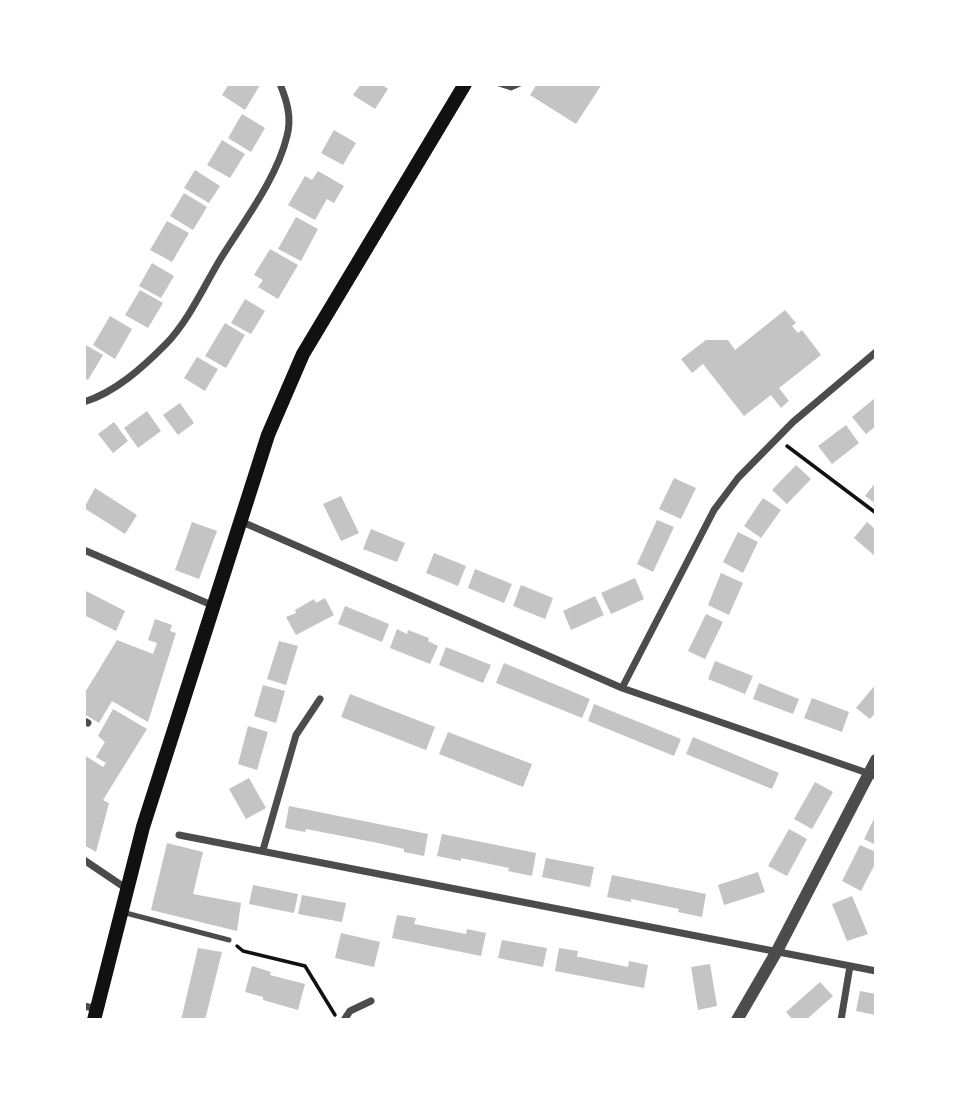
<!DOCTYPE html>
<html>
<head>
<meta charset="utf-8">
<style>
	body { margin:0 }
	#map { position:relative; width:960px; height:1104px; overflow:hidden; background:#fff; font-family:"Archivo Narrow",sans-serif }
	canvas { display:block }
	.frame { position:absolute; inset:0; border:86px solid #fff; pointer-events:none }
</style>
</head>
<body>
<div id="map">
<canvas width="960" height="1104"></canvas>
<div class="frame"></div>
</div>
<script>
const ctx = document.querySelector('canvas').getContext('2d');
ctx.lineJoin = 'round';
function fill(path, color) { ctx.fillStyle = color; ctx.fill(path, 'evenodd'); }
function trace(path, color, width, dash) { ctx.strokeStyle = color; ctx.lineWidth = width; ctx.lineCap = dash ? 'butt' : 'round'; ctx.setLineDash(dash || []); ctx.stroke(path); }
const building = new Path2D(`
	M229,84H258L260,85L245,110L222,95Z
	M361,84H381L388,89L375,109L353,95Z
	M537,84H602L576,124L530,95Z
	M242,114L265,128L251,152L228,138Z
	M334,130L356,143L343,165L321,153Z
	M222,140L245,154L230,178L207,165Z
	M195,170L220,186L209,203L184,188Z
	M318,171L344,186L334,203L327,199L315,220L288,205L305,176L312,180Z
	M184,193L207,207L193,230L170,216Z
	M296,217L318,229L301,261L278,249Z
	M167,221L189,233L172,262L150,250Z
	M270,249L298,265L278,299L258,287L263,280L254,275Z
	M152,263L174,276L161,298L139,286Z
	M140,290L163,303L148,328L125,315Z
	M245,299L265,311L251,334L231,323Z
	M785,310L796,323L792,326L798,333L802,330L821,355L779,388L789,401L781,408L771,395L744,416L703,364L692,373L681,359L706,340H728L735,350Z
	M110,316L132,329L115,359L93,345Z
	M225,323L245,335L226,368L205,356Z
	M84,344L103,355L88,380L84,378Z
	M197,357L218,369L205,391L184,378Z
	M876,397V426L866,434L852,417Z
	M180,403L194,423L178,435L163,415Z
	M147,411L161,431L138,448L124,428Z
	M114,422L128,441L113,453L98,434Z
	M846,425L859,443L832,464L818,446Z
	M796,465L811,479L787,504L772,490Z
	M674,478L696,488L681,519L659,509Z
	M876,482V504L865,496Z
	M95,488L137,515L125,534L84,508Z
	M341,496L359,533L341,541L323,504Z
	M763,498L781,510L761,538L744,526Z
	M657,520L674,527L653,572L637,564Z
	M192,522L217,531L199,579L175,570Z
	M867,522L876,530V557L854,538Z
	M371,529L405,543L397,562L363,549Z
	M738,532L758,542L743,573L723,562Z
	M434,553L466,566L458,586L426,573Z
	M475,569L512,584L504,603L468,588Z
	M721,573L743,583L729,615L708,605Z
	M635,578L644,599L611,614L601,593Z
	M521,585L553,598L545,619L513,606Z
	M84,590L125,611L116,631L84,615Z
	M595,596L604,615L571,630L563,611Z
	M325,598L334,615L296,635L286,617L296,613L295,610L314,599L316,603Z
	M345,606L389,624L382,642L338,624Z
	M706,614L723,622L705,659L688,651Z
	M155,619L172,625L170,631L176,633L148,722L112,701L99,723L84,714V694L117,640L153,654L157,643L148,640Z
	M397,629L407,634L408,630L429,638L428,641L438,646L430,664L390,648Z
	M279,641L298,646L286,685L267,679Z
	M446,647L491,665L483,683L439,665Z
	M715,661L753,676L745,694L708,679Z
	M504,663L590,699L582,718L496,683Z
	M759,683L799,699L793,714L753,699Z
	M876,684V712L870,719L856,708Z
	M263,685L285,691L276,723L254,716Z
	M350,694L435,727L426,750L341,717Z
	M812,698L849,712L842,732L804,718Z
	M594,704L681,739L674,756L588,721Z
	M113,709L147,729L103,800L109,803L96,852L84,845V817L86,809L84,808V755L103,767L106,763L96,757L105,742L98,736Z
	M248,726L268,732L257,770L238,764Z
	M448,732L532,764L523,787L439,754Z
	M693,737L779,773L772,789L686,754Z
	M249,778L266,808L246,819L229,789Z
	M815,782L833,792L812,829L794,819Z
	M289,806L428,834L424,856L404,852V849L378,843L306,829L305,832L285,828Z
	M876,815V845L864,839Z
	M789,829L807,839L787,876L768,866Z
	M442,834L536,853L532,876L508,871L509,868L461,858V861L437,856Z
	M167,843L203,852L193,894L241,903L237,931L151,910Z
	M860,845L876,852V862L861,891L842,881Z
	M546,858L594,867L590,887L542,877Z
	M758,872L765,892L724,905L718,885Z
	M612,875L706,894L702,917L678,912L679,909L631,899V902L607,897Z
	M253,885L298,894L294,913L249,904Z
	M302,895L346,903L342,922L298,914Z
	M852,896L868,934L847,941L832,904Z
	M397,915L416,918L414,924L466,934L467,929L486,933L481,956L392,938Z
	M341,933L380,942L374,967L335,958Z
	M502,940L547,948L543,967L498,958Z
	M198,948L222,952L205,1020H181Z
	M559,948L578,951L577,957H580L628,967L629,961L648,965L644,988L555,971Z
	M710,964L717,1006L698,1010L691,967Z
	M252,966L271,972L270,975L305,984L298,1010L263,1000V997L245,992Z
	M820,982L833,996L806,1020H793L786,1012Z
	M860,991L876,994V1015L856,1011Z`);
const path = new Path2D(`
	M787,446L876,513
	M237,946L243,951L305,966L335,1015`);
const service = new Path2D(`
	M499,84L511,88L520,84
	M122,912L229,940`);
const minor = new Path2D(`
	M84,402C116,392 143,367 166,344C189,320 204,286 221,258C244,221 277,178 287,136C292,118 287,101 280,84
	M240,521L622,688L876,776
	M84,550L214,606
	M622,688L714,510L738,478L793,422L876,352
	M84,721L88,723
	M179,835L876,971
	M263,850L296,735L320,699
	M84,860L127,889
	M84,1006L97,1009
	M344,1020L350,1011L371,1001
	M841,1020L850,966`);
const tertiary = new Path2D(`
	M737,1020L777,951L876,760`);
const secondary = new Path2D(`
	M94,1020L143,827L268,435L303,354L465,84`);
fill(building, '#c4c4c4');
trace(path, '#111', 3.5);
trace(service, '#4c4c4c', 5);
trace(minor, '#4c4c4c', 7);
trace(tertiary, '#4c4c4c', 12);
trace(secondary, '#111', 14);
</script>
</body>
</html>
